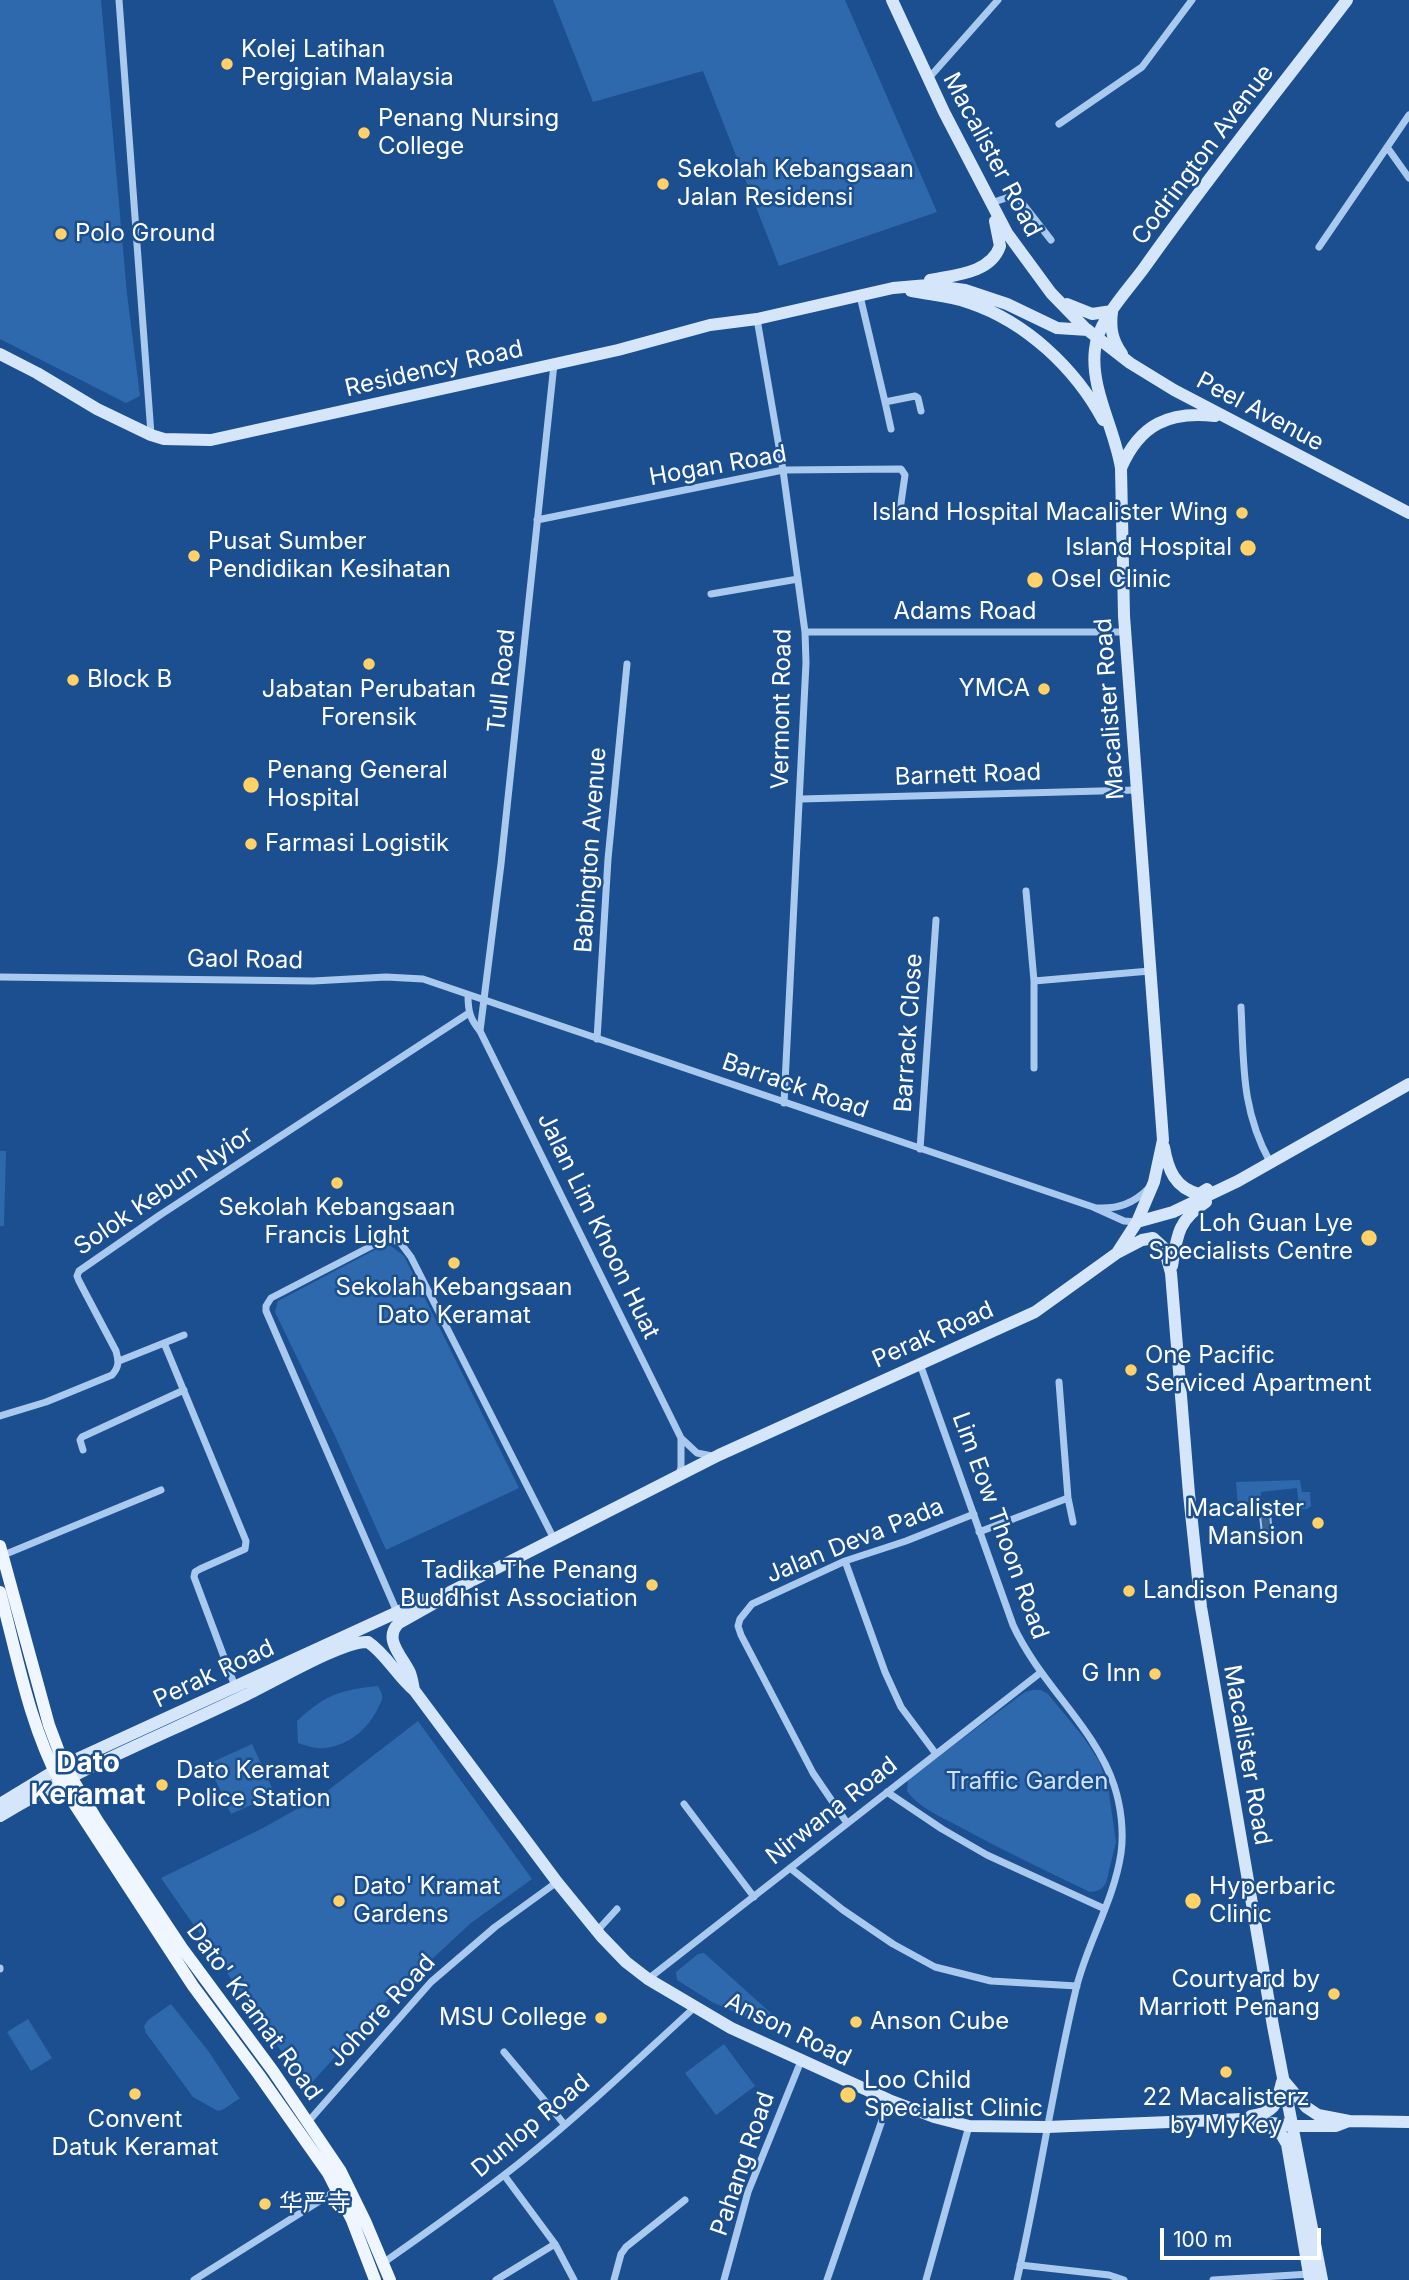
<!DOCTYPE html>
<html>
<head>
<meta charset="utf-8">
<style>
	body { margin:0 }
	#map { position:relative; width:1409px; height:2280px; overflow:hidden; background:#1b4f8f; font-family:Inter,sans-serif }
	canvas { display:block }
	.scale { position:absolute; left:1160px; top:2228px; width:161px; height:32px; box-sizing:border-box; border:4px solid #fff; border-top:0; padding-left:9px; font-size:21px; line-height:24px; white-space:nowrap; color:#fff; -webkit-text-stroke:5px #1b4f8f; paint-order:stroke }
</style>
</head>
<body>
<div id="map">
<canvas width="1409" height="2280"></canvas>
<div class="scale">100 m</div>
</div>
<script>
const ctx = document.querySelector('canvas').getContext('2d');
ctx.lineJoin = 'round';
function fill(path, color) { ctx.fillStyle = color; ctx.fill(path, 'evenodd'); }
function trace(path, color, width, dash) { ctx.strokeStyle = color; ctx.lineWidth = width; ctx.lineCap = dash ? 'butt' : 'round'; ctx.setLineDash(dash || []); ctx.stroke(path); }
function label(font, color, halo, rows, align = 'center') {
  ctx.font = font + ' Inter,"Noto Sans SC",sans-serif'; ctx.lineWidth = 5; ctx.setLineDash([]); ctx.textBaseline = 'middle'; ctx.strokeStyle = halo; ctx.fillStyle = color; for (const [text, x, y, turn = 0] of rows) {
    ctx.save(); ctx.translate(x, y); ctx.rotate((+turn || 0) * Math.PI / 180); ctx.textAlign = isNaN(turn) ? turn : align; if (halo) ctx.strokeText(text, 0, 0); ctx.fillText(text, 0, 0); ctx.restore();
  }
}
const green = new Path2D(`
	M0,0H101L127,294L140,396L126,403L0,339Z
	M553,0H845L937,212L779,266L703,71L593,102Z
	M0,1151H6L4,1226H0Z
	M382,1246H391L404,1256L519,1488L386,1550L336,1438L275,1312L278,1301Z
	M1300,1480L1302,1492H1310L1311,1506L1307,1509H1299L1297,1488L1261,1492V1506L1238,1507L1236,1482Z
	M378,1686C379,1689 382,1692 382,1696C383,1699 380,1704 379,1706C369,1728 350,1745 325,1748C315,1749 307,1746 298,1743L297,1721C325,1695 339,1690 378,1686Z
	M1033,1690H1041L1048,1694L1084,1738L1099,1761L1108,1786L1116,1842L1106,1883C1102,1890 1098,1891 1090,1892C1046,1871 1002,1850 960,1827C942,1817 919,1808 907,1791L908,1779L1025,1692Z
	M418,1721L532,1879L471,1923L377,2010L307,2088L161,1878L263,1828L322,1795Z
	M252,1744L275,1794L231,1814L208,1764Z
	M704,1953L773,2015L774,2022L766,2026L712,2002L677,1980L676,1972L698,1954Z
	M171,2004L209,2052L238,2096L240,2098L224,2109L218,2111L193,2097L146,2033L144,2026L148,2020Z
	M28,2019L52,2058L31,2071L7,2032Z
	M724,2044L755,2086L716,2115L685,2073Z`);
const water = new Path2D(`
	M1269,1505L1273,1542L1263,1543L1259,1506Z`);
const street = new Path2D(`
	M119,0L151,434
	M928,79L998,0
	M1059,124L1142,67L1192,0
	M1387,147L1409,178
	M991,203L1012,196L1019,199L1051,240
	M1319,247L1409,115
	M860,296L885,402L915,396L918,398L921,411
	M757,319L783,470L805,632L806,663L784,1103
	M885,402L891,429
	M537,520L783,470L901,469L905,475L899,517
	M711,594L798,579
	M805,632H1125
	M801,799L1137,790
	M1026,891L1034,981V1068
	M0,977L313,981L386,977L423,979L1093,1207L1124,1221L1137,1222
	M1034,981L1150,971
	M468,995C468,1011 470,1019 480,1031L681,1438L697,1453L712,1456
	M1241,1007C1244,1065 1241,1109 1270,1162
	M480,1031L501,864L554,364
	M597,1039L608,859L627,664
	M920,1149L936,920
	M1097,1208C1118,1209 1133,1204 1149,1188
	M164,1343L246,1541L245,1549L200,1569L195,1572L194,1577L236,1689
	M119,1361L184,1335
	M920,1364L1013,1625C1040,1684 1094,1726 1114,1785C1121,1806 1124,1832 1121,1853C1114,1901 1087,1943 1076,1989C1053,2085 1039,2184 1017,2280
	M1059,1382L1068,1498L1073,1522
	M0,1416L46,1402L112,1375C119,1367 119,1362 116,1351L79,1281L77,1276L79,1271L160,1215L469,1013
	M83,1450L80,1440L82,1437L184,1390
	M679,1475L681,1467V1439
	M979,1532L1068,1498
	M1,1556L161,1490
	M845,1561L885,1672L901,1707L936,1754
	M397,1612L266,1311V1306L271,1298L383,1240L399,1241L411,1257L554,1539
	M887,1792L942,1829L987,1855L1105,1909
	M684,1804L754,1897
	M847,1823L813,1773L741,1635L738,1626L740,1619L752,1604L845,1561L906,1541L974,1514
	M790,1868L843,1910L893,1944L935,1967L991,1981L1077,1986
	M597,1931L617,1909
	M0,1969V1968
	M648,1979L1040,1673
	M504,2052L565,2125
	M307,2123L431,1982L495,1927L557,1882
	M504,2175L555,2244L574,2280
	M383,2263C430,2230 477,2197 522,2161C582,2113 638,2059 695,2007
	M1020,2265L1109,2275L1124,2280
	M194,2280L337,2190
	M496,2280L555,2244
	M614,2280L621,2254L626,2247L685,2200
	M724,2280L748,2192L801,2061
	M827,2280L889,2100
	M926,2280L969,2126
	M1213,2280L1310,2274`);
const secondary = new Path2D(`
	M892,0L944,112L1007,233L1051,293L1085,328L1130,363L1174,390L1409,513
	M930,280C955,275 991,273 1000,246L995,221
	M911,291C930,295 951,296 970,303C1026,322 1075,368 1103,420
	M1067,304L1092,314L1112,311
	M1112,312C1110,328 1112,340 1122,354
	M0,354L37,373L97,409L151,435L164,439L211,440L618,350L710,325L757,319L893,288L928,285L965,290L1007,304L1057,328L1088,330
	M1121,468C1140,424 1169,411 1215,416
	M1164,1147C1168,1170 1175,1188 1199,1194L1207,1189
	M1137,1222L1173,1212L1238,1181L1409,1084
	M1117,1253L1142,1240L1153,1238L1164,1248L1171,1273L1189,1494L1201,1607L1273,2026L1322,2280
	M1172,1266C1177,1235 1178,1220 1206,1202
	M414,1690C413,1685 412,1678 410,1673C403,1657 382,1639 399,1623L447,1596L450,1592L719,1455L1035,1312L1117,1253L1137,1222L1154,1182L1163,1140L1124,616L1121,468C1115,429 1090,389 1095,349C1097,322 1128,290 1144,268C1209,176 1279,89 1347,0
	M0,1804L64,1765L426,1599
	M0,1816C79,1768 163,1735 246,1695C272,1683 344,1640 368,1642C386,1654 397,1676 414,1690L557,1882L601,1936L626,1962L648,1979L731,2028L889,2100L934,2117L969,2126L1047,2127L1243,2119L1293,2126H1336L1349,2121L1409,2122
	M1285,2082L1306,2107L1318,2115L1349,2121
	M1251,2116C1276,2112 1276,2105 1282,2082
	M1266,2125L1281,2134L1287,2144L1310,2280`);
const primary = new Path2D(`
	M0,1546L49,1725L64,1765L97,1820L182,1948L273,2071L340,2170L366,2223L390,2280
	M0,1592C17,1655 29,1724 60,1782L193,1986L259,2075L328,2173L352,2220L375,2280`);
const markers = [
	[227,64,7,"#ffd166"],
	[364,133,7,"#ffd166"],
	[663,184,7,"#ffd166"],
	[61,234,7,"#ffd166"],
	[1242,513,7,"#ffd166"],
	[1248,548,9,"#ffd166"],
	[194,556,7,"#ffd166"],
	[1035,580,9,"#ffd166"],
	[369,664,7,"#ffd166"],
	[73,680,7,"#ffd166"],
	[1044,689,7,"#ffd166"],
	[251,785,9,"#ffd166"],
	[251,844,7,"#ffd166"],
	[337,1183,7,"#ffd166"],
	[1369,1238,9,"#ffd166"],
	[454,1263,7,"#ffd166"],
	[1131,1370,7,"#ffd166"],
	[1318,1523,7,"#ffd166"],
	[652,1585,7,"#ffd166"],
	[1129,1591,7,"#ffd166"],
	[1155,1674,7,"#ffd166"],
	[162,1785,7,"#ffd166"],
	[339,1901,7,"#ffd166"],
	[1193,1901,9,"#ffd166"],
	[1334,1994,7,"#ffd166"],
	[601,2018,7,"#ffd166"],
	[856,2022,7,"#ffd166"],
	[1226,2072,7,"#ffd166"],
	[135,2094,7,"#ffd166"],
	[848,2095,9,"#ffd166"],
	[265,2204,7,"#ffd166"]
];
const poiNames = [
	["Kolej Latihan",241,50],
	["Pergigian Malaysia",241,78],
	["Penang Nursing",378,119],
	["College",378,147],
	["Sekolah Kebangsaan",677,170],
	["Jalan Residensi",677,198],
	["Polo Ground",75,234],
	["Island Hospital Macalister Wing",1228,513,"right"],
	["Pusat Sumber",208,542],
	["Pendidikan Kesihatan",208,570],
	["Island Hospital",1232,548,"right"],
	["Osel Clinic",1051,580],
	["Block B",87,680],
	["YMCA",1030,689,"right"],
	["Jabatan Perubatan",369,690,"center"],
	["Forensik",369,718,"center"],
	["Penang General",267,771],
	["Hospital",267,799],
	["Farmasi Logistik",265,844],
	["Sekolah Kebangsaan",337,1208,"center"],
	["Francis Light",337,1236,"center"],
	["Loh Guan Lye",1353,1224,"right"],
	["Specialists Centre",1353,1252,"right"],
	["Sekolah Kebangsaan",454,1288,"center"],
	["Dato Keramat",454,1316,"center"],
	["One Pacific",1145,1356],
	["Serviced Apartment",1145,1384],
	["Macalister",1304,1509,"right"],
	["Mansion",1304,1537,"right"],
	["Tadika The Penang",638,1571,"right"],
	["Buddhist Association",638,1599,"right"],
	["Landison Penang",1143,1591],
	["G Inn",1141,1674,"right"],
	["Dato Keramat",176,1771],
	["Police Station",176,1799],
	["Dato' Kramat",353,1887],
	["Gardens",353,1915],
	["Hyperbaric",1209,1887],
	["Clinic",1209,1915],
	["Courtyard by",1320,1980,"right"],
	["Marriott Penang",1320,2008,"right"],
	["MSU College",587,2018,"right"],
	["Anson Cube",870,2022],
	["Loo Child",864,2081],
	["Specialist Clinic",864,2109],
	["22 Macalisterz",1226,2098,"center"],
	["by MyKey",1226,2126,"center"],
	["Convent",135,2120,"center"],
	["Datuk Keramat",135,2148,"center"],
	["华严寺",279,2204]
];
const streetNames = [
	["Macalister Road",992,155,62],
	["Codrington Avenue",1203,155,-53],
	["Residency Road",434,369,-13],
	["Peel Avenue",1260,412,28],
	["Hogan Road",718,466,-10],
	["Adams Road",965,612],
	["Tull Road",502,681,-84],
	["Vermont Road",782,709,-89],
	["Macalister Road",1110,709,-94],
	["Barnett Road",968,775,-2],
	["Babington Avenue",591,850,-86],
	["Gaol Road",245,960,1],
	["Barrack Close",909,1033,-86],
	["Barrack Road",795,1086,19],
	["Solok Kebun Nyior",164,1191,-34],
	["Jalan Lim Khoon Huat",598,1226,64],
	["Perak Road",933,1335,-24],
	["Lim Eow Thoon Road",1000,1526,70],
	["Jalan Deva Pada",855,1541,-22],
	["Perak Road",214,1674,-25],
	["Macalister Road",1247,1755,80],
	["Nirwana Road",832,1811,-38],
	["Johore Road",382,2011,-47],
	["Dato' Kramat Road",254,2012,54],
	["Anson Road",788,2030,26],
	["Dunlop Road",531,2126,-40],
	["Pahang Road",743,2164,-71]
];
const parkNames = [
	["Traffic Garden",1027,1782]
];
const quarterNames = [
	["Dato",88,1764],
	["Keramat",88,1796]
];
fill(green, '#2e69ad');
fill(water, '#3c6290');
trace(water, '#9cc4f0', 2);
trace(street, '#a9c9ee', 7);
trace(secondary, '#d6e6fa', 12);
trace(primary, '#f0f6ff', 12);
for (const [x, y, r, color] of markers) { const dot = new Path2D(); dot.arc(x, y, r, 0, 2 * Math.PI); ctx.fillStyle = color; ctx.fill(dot); trace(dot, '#1b4f8f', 2.5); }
label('24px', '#fff', '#1b4f8f', poiNames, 'left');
label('24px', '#fff', '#1b4f8f', streetNames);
label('24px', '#cfe3fa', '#1b4f8f', parkNames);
label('bold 28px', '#fff', '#1b4f8f', quarterNames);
</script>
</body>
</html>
